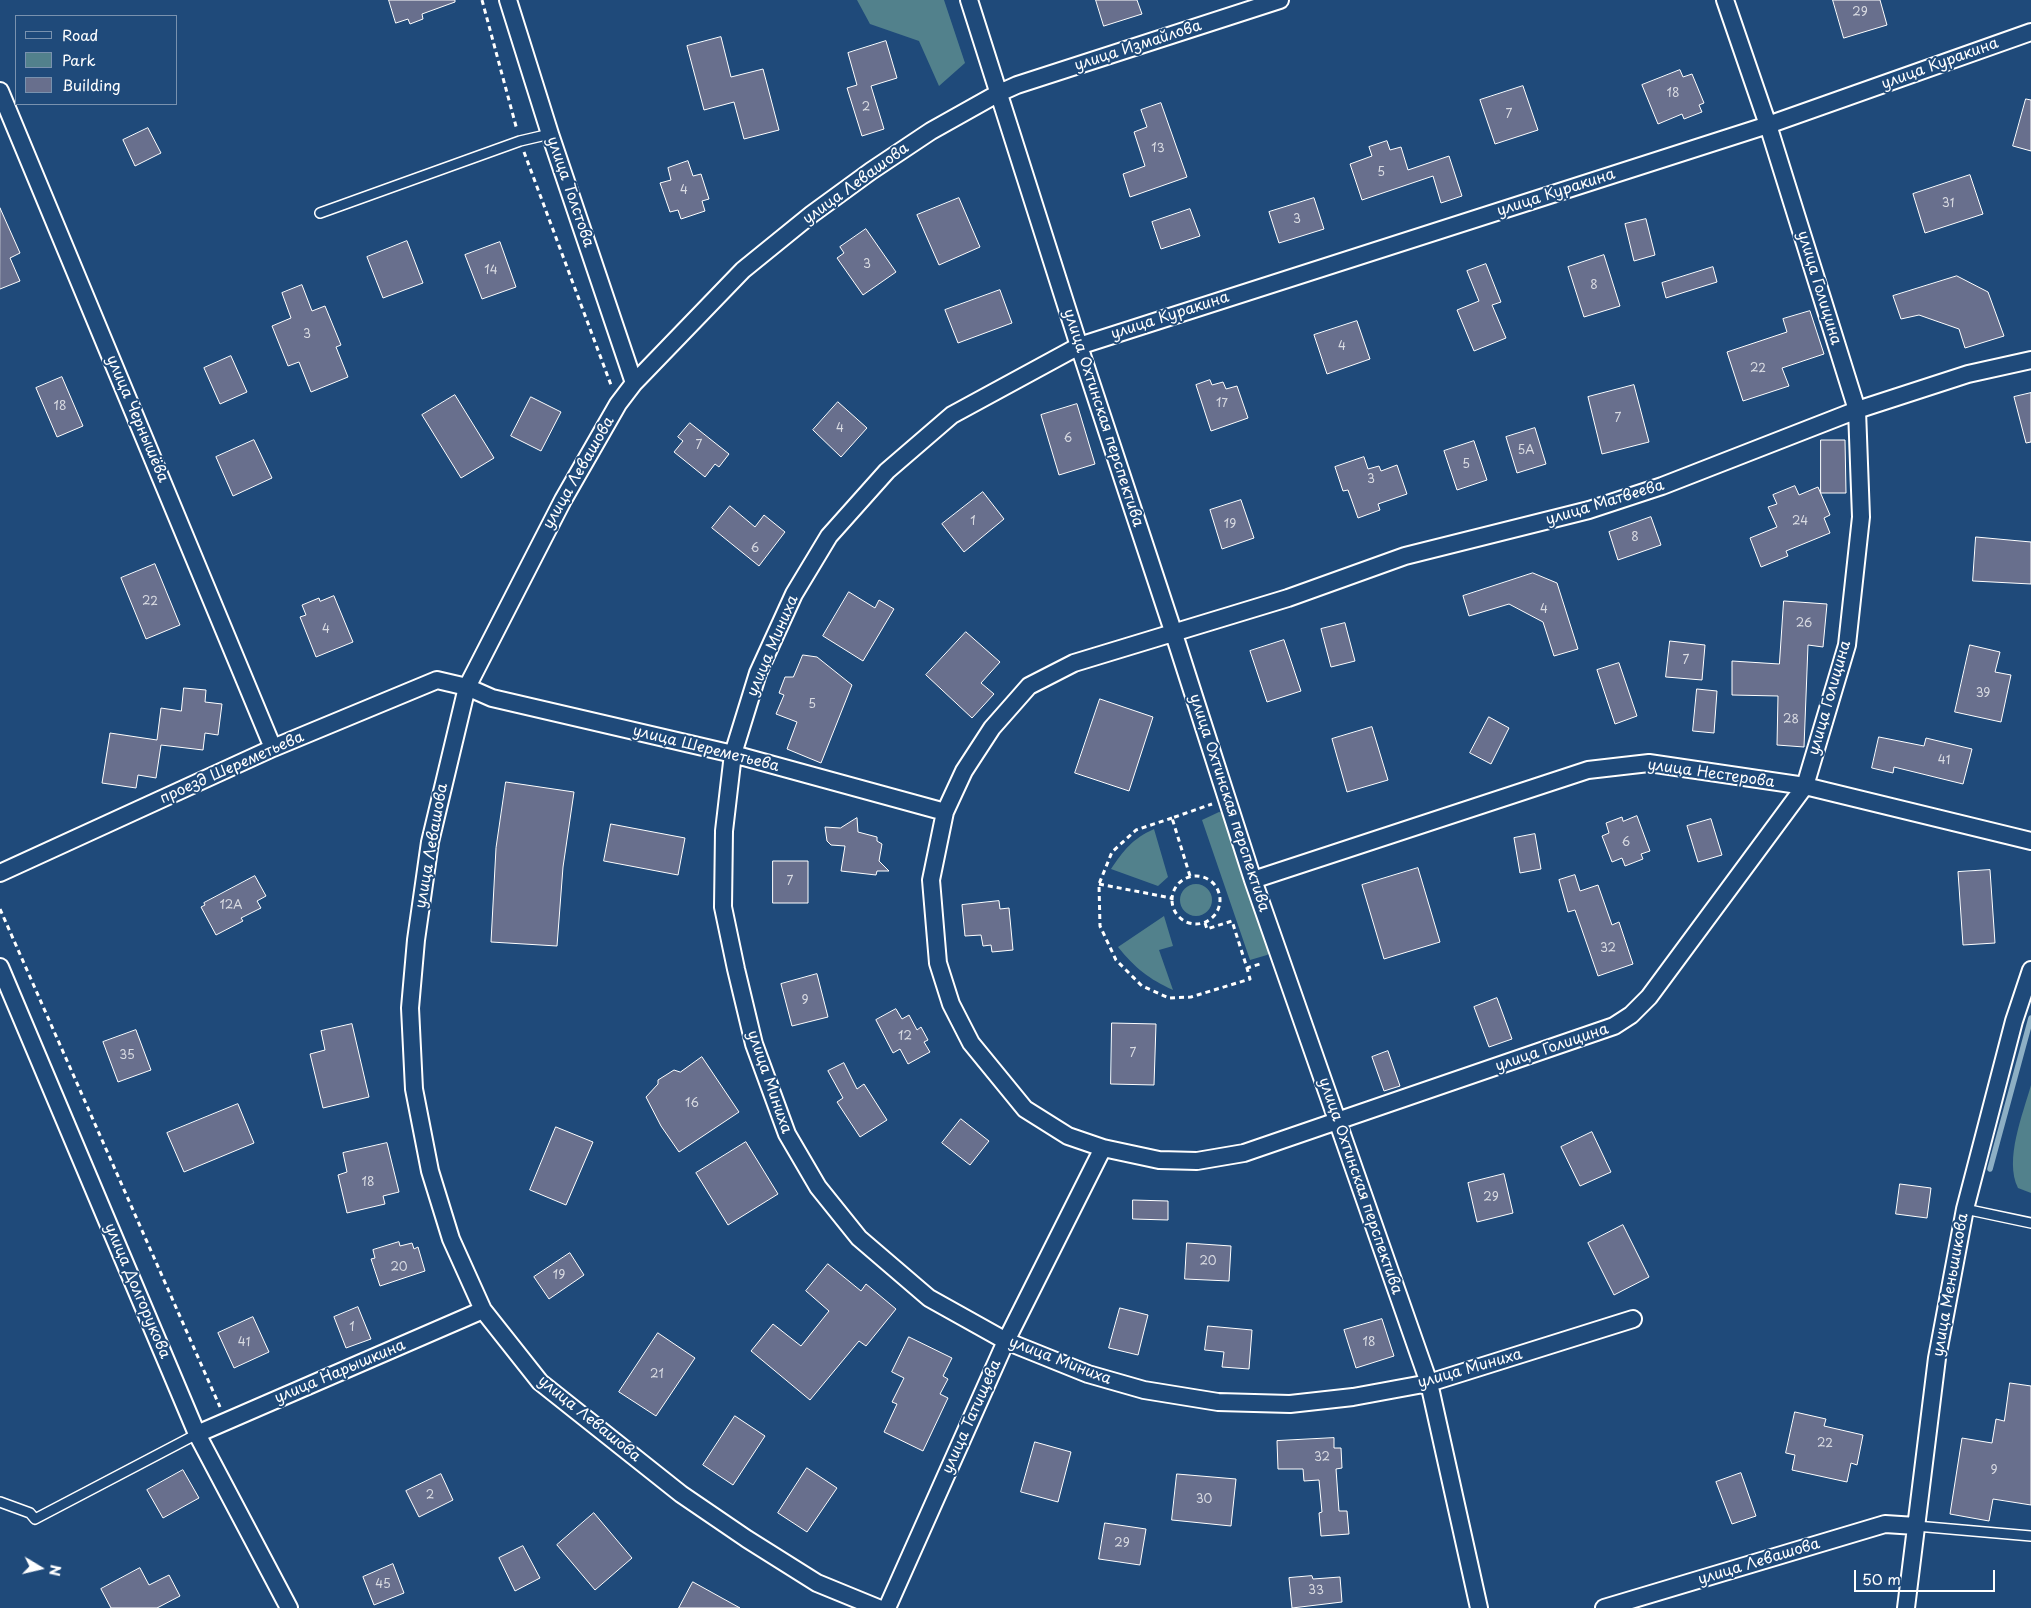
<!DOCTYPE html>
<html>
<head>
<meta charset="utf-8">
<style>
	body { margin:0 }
	#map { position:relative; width:2031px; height:1608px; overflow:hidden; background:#1f4a7a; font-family:"Playpen Sans",sans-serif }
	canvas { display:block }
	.legend { position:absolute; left:15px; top:15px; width:162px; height:90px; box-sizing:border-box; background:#1f4a7a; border:1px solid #7992af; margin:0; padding:6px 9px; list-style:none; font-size:15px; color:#fff }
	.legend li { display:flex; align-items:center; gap:10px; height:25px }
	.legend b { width:25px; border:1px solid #7992af }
	.north { position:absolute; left:15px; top:1543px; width:50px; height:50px; -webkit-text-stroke:4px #1f4a7a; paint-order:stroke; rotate:99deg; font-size:14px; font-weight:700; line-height:20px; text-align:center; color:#fff }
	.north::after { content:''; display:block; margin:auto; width:18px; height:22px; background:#fff; clip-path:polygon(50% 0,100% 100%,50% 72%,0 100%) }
	.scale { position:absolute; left:1854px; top:1570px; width:141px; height:22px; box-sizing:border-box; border:2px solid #fff; border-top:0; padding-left:6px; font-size:15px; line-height:18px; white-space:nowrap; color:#fff; -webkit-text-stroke:4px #1f4a7a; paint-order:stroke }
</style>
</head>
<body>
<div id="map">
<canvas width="2031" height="1608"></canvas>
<ul class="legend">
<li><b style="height:6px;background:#1f4a7a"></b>Road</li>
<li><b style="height:14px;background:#52818c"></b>Park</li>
<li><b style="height:14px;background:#686f8d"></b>Building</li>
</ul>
<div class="north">N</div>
<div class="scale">50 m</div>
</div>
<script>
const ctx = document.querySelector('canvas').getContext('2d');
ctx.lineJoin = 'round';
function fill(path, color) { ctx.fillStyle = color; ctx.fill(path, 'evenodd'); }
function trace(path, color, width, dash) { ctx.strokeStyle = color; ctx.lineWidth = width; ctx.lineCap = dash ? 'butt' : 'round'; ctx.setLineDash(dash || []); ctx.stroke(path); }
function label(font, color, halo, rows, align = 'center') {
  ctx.font = font + ' "Playpen Sans",sans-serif'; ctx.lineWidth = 4; ctx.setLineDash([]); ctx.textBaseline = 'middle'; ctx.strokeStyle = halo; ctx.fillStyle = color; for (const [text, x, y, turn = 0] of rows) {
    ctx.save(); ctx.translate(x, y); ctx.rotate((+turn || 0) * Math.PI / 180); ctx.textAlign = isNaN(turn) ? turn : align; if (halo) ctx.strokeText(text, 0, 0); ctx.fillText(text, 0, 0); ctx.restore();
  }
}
const green = new Path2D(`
	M857,0H944L965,63L939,86L919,41L870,24Z
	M1219,812L1228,815L1273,950L1267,955L1250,960L1202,820Z
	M1154,829L1168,877L1158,886L1111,869C1124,850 1132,839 1154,829Z
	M1180 900a16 16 0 1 1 32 0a16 16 0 1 1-32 0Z
	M1164,916L1173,946L1159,950L1173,990C1149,979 1135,968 1118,947Z
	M2031,1085V1193L2018,1188C2004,1160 2023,1114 2031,1085Z`);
const stream = new Path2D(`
	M1990,1169L2031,1018`);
const building = new Path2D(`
	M389,0H455V2L422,14L423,19L410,24L408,19L396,23Z
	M1096,0H1137L1142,14L1104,26Z
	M1833,0H1880L1887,25L1844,38Z
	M721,37L731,77L763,69L779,130L744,139L734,102L704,110L687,46Z
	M886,41L897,78L871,86L884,129L862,136L847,88L857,85L848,53Z
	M1680,70L1683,77L1692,74L1704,103L1699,105L1702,112L1684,119L1682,114L1658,124L1642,85Z
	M1523,86L1538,130L1495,144L1480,100Z
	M2026,99L2031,100V151L2013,146Z
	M1161,103L1187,177L1130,197L1123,174L1145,166L1134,132L1147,127L1141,110Z
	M148,128L161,153L135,166L123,140Z
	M1387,141L1390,150L1401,147L1408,170L1449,156L1462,196L1441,203L1433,176L1362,200L1350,164L1372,156L1369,147Z
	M688,161L693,176L701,174L709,199L702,201L705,211L681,219L678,210L670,212L660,183L671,180L668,168Z
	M1970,175L1983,214L1925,233L1913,194Z
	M959,198L980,247L939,265L917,215Z
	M1314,198L1324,229L1279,243L1269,212Z
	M0,208L20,253L10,258L20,281L0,289Z
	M1190,209L1200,236L1161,249L1152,222Z
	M1646,219L1655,255L1634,261L1625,224Z
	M866,229L896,272L863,295L837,258L844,253L840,247Z
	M407,241L423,283L383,298L367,257Z
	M500,242L516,287L482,299L465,255Z
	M1604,255L1620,306L1584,317L1568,267Z
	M1486,264L1501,302L1492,305L1506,338L1474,351L1457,310L1479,301L1467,271Z
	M1713,267L1717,282L1666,298L1662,283Z
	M1957,276L1988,292L2004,336L1965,348L1959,329L1919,315L1901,319L1893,296Z
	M302,285L312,311L325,306L341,345L336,347L348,377L311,392L299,362L288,366L272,326L291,318L282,293Z
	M1000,290L1012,323L958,343L945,310Z
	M1810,311L1824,354L1782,368L1789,386L1743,401L1727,352L1787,332L1783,319Z
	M1357,321L1370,359L1327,374L1314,335Z
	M231,356L247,392L220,404L204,368Z
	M62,377L83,426L57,437L36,388Z
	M1210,380L1212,385L1223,382L1226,389L1237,386L1248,418L1211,431L1196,385Z
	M1634,385L1649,442L1602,454L1588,397Z
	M2031,393V442L2026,443L2014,397Z
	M455,395L494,458L461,478L422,415Z
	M531,397L561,412L541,451L511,436Z
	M838,402L867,428L841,457L813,430Z
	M1077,404L1095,464L1059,475L1041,415Z
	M690,423L729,454L719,467L715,464L705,477L674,452L683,441L678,437Z
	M1535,428L1546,464L1517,473L1506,437Z
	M254,440L272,478L233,496L216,457Z
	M1821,440H1845L1846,493H1821Z
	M1474,441L1487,480L1457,490L1444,451Z
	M1364,457L1368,469L1379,466L1381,471L1397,465L1407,494L1378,504L1380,510L1358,518L1348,490L1343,491L1335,467Z
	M1795,486L1799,495L1818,487L1830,515L1824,518L1830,533L1786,551L1788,556L1761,567L1750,538L1777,527L1768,507L1777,504L1773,495Z
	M983,492L1004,519L964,552L942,524Z
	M1241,500L1254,538L1222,549L1210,510Z
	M730,506L755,527L764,515L785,532L759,566L712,528Z
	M1651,517L1661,545L1618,560L1609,532Z
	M1976,537L2031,542V584L1973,581Z
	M155,564L180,625L146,639L121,578Z
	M1533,573L1557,583L1578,649L1554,656L1543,622L1509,604L1469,616L1463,596Z
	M849,592L875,608L879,600L894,609L863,661L823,636Z
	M334,596L353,642L316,657L300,617L306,615L302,605L319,598L320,601Z
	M1784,601L1827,604L1823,647L1808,645L1804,747L1777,745L1778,696L1732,695V661L1779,664Z
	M1345,623L1355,661L1331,667L1321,629Z
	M966,632L1000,662L981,683L994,694L972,718L926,675Z
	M1284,640L1301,691L1267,702L1250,651Z
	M1670,641L1705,645L1702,680L1666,677Z
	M1970,645L2000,652L1995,672L2011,675L2001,722L1955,712Z
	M803,655L817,657L852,685L821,763L787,749L797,722L776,714L784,695L779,693L785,677H793Z
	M1619,663L1637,716L1615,724L1597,670Z
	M184,688L206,690L205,702L222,704L218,735L205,733L203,750L161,745L156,778L138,775L136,788L102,783L110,733L157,740L161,708L181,711Z
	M1697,689L1717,691L1714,733L1693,731Z
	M1100,699L1153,717L1129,791L1075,773Z
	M1489,717L1509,728L1491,764L1470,753Z
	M1372,727L1388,780L1347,792L1332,739Z
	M1879,737L1924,746L1926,738L1972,749L1963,784L1894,767L1893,773L1872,768Z
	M506,782L574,792L563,867L557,946L491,942L496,848Z
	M1637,816L1650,851L1641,854L1643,859L1625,866L1622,858L1612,862L1602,836L1609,833L1606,823L1622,817L1623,821Z
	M857,818L858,832L877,837V841L882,844L879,861L889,871H877L876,875L841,871L845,846L831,845L827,841L825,827L840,828Z
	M1711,819L1722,855L1698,862L1687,826Z
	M611,824L685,838L678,875L604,861Z
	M1535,834L1541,869L1520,873L1514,838Z
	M773,861H808V903H773Z
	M1418,868L1440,942L1384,959L1362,885Z
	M1990,870L1995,943L1963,945L1958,872Z
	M1575,875L1580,891L1598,885L1612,925L1619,922L1633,964L1598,976L1575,910L1568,912L1559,880Z
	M255,876L266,896L257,901L261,908L241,918L243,921L216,935L201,907L205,905L204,903Z
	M999,901L1000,909L1009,908L1013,950L992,952L991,945L983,946L981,935L965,936L962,905Z
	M817,974L828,1017L792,1026L781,984Z
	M1497,998L1512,1039L1489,1047L1474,1007Z
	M896,1009L902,1019L909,1015L917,1030L921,1027L928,1040L924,1042L930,1052L908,1064L900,1049L893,1053L876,1020Z
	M1112,1023L1156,1024L1154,1085L1111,1084Z
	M352,1024L369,1097L323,1108L310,1054L325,1050L321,1031Z
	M136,1030L151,1070L118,1082L103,1042Z
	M1388,1051L1400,1086L1384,1091L1372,1057Z
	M702,1057L739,1112L679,1152L661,1126L646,1097L658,1084V1080L674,1070L680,1072Z
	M844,1063L857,1089L864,1084L887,1120L860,1137L837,1102L843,1098L828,1071Z
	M238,1104L254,1143L184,1172L167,1133Z
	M961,1119L989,1141L970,1165L942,1143Z
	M556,1127L593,1142L566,1205L530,1190Z
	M1592,1132L1611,1172L1580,1186L1561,1147Z
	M746,1142L778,1194L728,1225L696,1173Z
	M387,1143L399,1192L383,1196L385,1204L347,1213L338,1175L347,1172L343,1153Z
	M1504,1174L1513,1213L1477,1222L1468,1183Z
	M1900,1184L1931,1188L1927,1218L1896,1214Z
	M1133,1200L1168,1201V1220L1133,1219Z
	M1623,1225L1649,1277L1614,1295L1588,1243Z
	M399,1242L400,1246L412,1243L414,1249L418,1247L425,1271L380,1286L371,1259L375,1258L373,1250Z
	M1187,1243L1231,1246L1229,1281L1185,1279Z
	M570,1253L584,1275L549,1299L534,1277Z
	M828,1264L861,1291L866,1284L896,1309L866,1346L859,1341L810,1400L751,1351L773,1324L801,1346L829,1311L806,1291Z
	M358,1307L371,1339L346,1348L334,1317Z
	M1120,1308L1148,1315L1138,1355L1109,1348Z
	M253,1317L269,1352L234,1368L218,1333Z
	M1382,1319L1394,1356L1356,1368L1344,1330Z
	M1208,1326L1252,1330L1249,1369L1222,1367L1224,1352L1205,1350Z
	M658,1333L695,1358L656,1416L619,1392Z
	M909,1337L952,1358L943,1376L948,1379L940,1394L948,1398L923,1451L884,1432L897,1404L892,1402L904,1378L892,1372Z
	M2010,1383L2031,1386V1505L1993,1499L1989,1521L1950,1514L1962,1438L1992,1443L1996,1419L2004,1421Z
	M1795,1412L1826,1419L1824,1426L1863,1435L1857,1465L1851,1463L1847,1482L1792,1470L1795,1455L1786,1453Z
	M735,1416L765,1436L733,1485L703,1465Z
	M1334,1438V1448H1341L1342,1468L1336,1469L1339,1511H1347L1349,1534L1321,1536L1319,1513L1322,1512L1319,1480L1304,1481L1303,1469H1278L1277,1441Z
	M1035,1442L1071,1452L1058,1502L1021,1492Z
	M807,1468L837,1488L807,1532L778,1513Z
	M183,1470L199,1498L163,1518L147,1490Z
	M1741,1473L1756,1516L1732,1524L1716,1482Z
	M441,1474L453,1500L419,1517L406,1491Z
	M1177,1474L1236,1479L1231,1526L1172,1520Z
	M594,1513L632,1558L595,1590L557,1545Z
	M1105,1523L1146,1529L1140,1565L1099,1559Z
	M523,1546L540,1578L515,1591L499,1558Z
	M393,1564L404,1593L374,1605L363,1577Z
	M140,1568L149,1585L169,1575L180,1596L157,1608H111L101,1589Z
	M1312,1576L1313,1579L1340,1577L1342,1602L1292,1608L1289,1578Z
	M693,1582L740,1608H679Z`);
const path = new Path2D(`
	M482,0L517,130
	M524,152L611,385
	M1172,818L1136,830L1112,852L1099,884L1100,926L1116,960L1142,986L1169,998L1191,997L1250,979L1247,968
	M1172 900a24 24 0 1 1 48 0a24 24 0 1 1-48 0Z
	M1190,876L1172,818L1212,804
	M1099,884L1171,898
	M0,909L220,1407
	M1205,923L1207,929L1232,921L1247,968L1263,963`);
const service = new Path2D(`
	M320,213L520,141L550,134
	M1965,1209L2031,1223
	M0,1502L30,1513L35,1519L197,1434
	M1916,1526L2031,1536`);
const minor = new Path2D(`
	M508,0L550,134L634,383
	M969,0L1079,346L1174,634L1253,880L1429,1383L1479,1608
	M1725,0L1768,125L1857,410L1861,517L1847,645L1805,786L1649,997L1631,1015L1614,1026L1244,1153L1197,1161L1159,1160L1103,1148L1068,1136L1025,1109L971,1043L951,1004L938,963L931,880L945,812L964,771L992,728L1029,686L1074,663L1288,598L1405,556L1589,510L1662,486L1857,410L1968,374L2031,360
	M0,91L273,748
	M0,873L273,748L437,680L467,687L492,698L733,754L945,812
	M1253,880L1588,770L1649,763L1805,786L2031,841
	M0,967L197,1434L289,1608
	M1633,1319L1429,1383L1353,1397L1290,1404L1218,1402L1144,1390L1088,1374L1006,1341L929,1298L859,1238L818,1187L787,1134L754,1044L736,969L723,907L724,831L733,754L758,673L794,594L829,536L887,471L952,415L1079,346L1768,125L2031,32
	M197,1434L483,1310
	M878,1608L817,1583L747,1539L681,1494L540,1382L483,1310L451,1239L430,1171L414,1089L410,1008L416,940L430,842L467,687L563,500L618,404L634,383L743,270L812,214L871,171L931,131L997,94L1017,85L1280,0
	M887,1608L1006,1341L1103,1148
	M1604,1608L1885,1524L1916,1526
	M1906,1608L1937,1358L1965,1209L2014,1021L2031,970`);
const numberNames = [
	["29",1860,13],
	["18",1673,94],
	["2",866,108],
	["7",1509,115],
	["13",1158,149],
	["5",1381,173],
	["4",684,191],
	["31",1948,204],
	["3",1297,220],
	["3",867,265],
	["14",491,271],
	["8",1594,286],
	["3",307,335],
	["4",1342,347],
	["22",1758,369],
	["17",1222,404],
	["18",60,407],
	["7",1618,419],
	["4",840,429],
	["6",1068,439],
	["7",699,446],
	["5А",1526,451],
	["5",1466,465],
	["3",1371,480],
	["1",973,522],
	["24",1800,522],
	["19",1230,525],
	["8",1635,538],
	["6",755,549],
	["22",150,602],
	["4",1544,610],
	["26",1804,624],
	["4",326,630],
	["7",1686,661],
	["39",1983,694],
	["5",812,705],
	["28",1791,720],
	["41",1944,761],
	["6",1626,843],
	["7",790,882],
	["12А",231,906],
	["32",1608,949],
	["9",805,1001],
	["12",905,1037],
	["7",1133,1054],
	["35",127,1056],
	["16",692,1104],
	["18",368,1183],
	["29",1491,1198],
	["20",1208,1262],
	["20",399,1268],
	["19",559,1276],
	["1",352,1328],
	["41",244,1343],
	["18",1369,1343],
	["21",657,1375],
	["22",1825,1444],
	["32",1322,1458],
	["9",1994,1471],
	["2",430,1496],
	["30",1204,1500],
	["29",1122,1544],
	["45",383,1585],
	["33",1316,1591]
];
const streetNames = [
	["улица Измайлова",1138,46,-18],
	["улица Куракина",1940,64,-20],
	["улица Левашова",856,184,-36],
	["улица Толстова",570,192,71],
	["улица Куракина",1556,193,-18],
	["улица Голицина",1819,288,73],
	["улица Куракина",1170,316,-18],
	["улица Охтинская перспектива",1103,418,72],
	["улица Чернышёва",137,419,67],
	["улица Левашова",579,473,-60],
	["улица Матвеева",1605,503,-17],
	["улица Миниха",773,646,-67],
	["улица Голицина",1830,698,-74],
	["улица Шереметьева",706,749,14],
	["проезд Шереметьева",232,768,-24],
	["улица Нестерова",1711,774,8],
	["улица Охтинская перспектива",1229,803,72],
	["улица Левашова",432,846,-80],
	["улица Голицина",1552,1048,-19],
	["улица Миниха",769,1082,71],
	["улица Охтинская перспектива",1360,1186,71],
	["улица Меньшикова",1951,1285,-80],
	["улица Долгорукова",137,1291,67],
	["улица Миниха",1060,1361,21],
	["улица Миниха",1470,1369,-16],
	["улица Нарышкина",340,1372,-23],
	["улица Татищева",972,1417,-66],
	["улица Левашова",589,1419,39],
	["улица Левашова",1759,1562,-17]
];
fill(green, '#52818c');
trace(stream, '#8dafc4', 5.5);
fill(building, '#686f8d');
trace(building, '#fff', 1);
trace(service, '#fff', 12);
trace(minor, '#fff', 20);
trace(path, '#fff', 3, [5, 4]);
trace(service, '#1f4a7a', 9);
trace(minor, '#1f4a7a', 16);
label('12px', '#d9dbe2', null, numberNames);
label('15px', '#fff', '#1f4a7a', streetNames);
</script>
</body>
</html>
